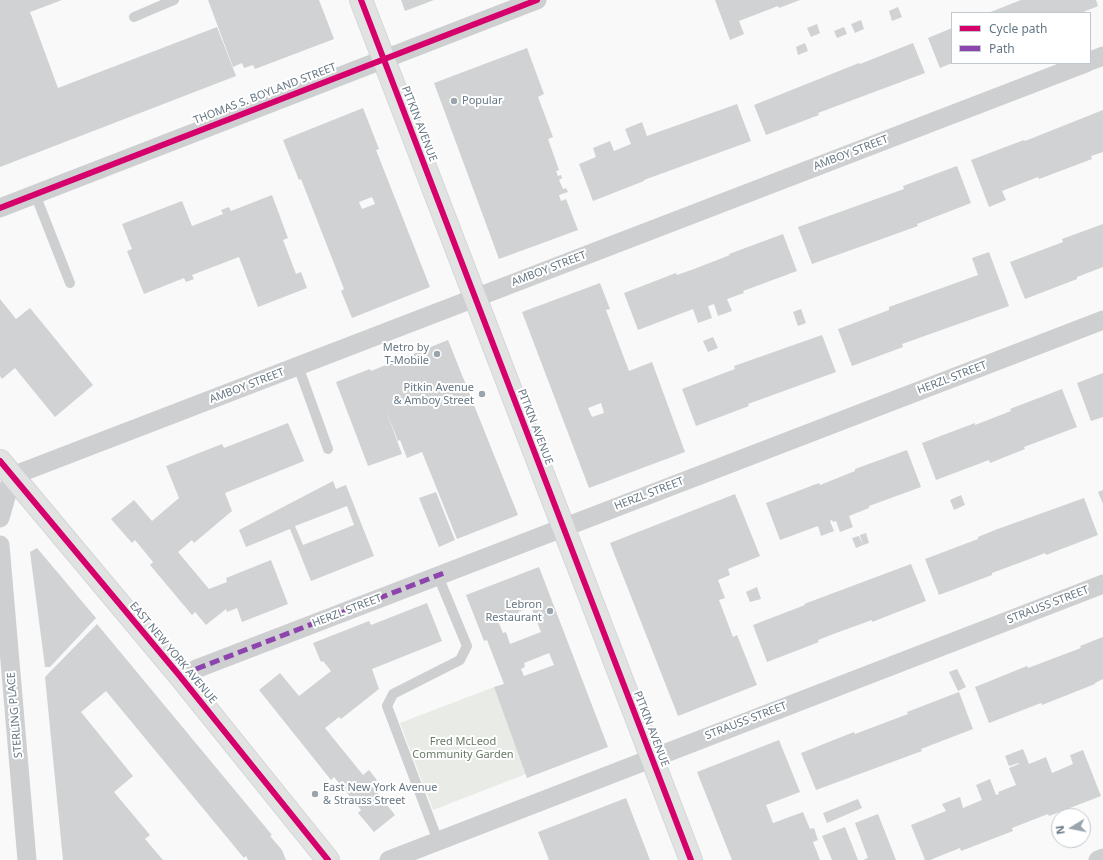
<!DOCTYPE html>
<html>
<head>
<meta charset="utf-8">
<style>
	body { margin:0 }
	#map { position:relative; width:1103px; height:860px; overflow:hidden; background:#f9f9f9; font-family:"Noto Sans",sans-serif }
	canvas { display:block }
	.legend { position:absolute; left:951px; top:12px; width:140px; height:52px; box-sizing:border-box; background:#fff; border:1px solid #c1c8cd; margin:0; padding:5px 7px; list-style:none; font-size:12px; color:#657683 }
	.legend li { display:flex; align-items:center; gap:8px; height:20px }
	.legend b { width:20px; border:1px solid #c1c8cd }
	.north { position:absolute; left:1051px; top:808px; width:40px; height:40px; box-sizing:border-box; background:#fff; border:1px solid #c1c8cd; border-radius:50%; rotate:260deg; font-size:11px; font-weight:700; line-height:16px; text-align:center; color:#657683 }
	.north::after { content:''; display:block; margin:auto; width:14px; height:18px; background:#99a4ac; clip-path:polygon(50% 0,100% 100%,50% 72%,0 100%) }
</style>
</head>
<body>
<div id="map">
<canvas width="1103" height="860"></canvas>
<ul class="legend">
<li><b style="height:5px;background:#d6006c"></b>Cycle path</li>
<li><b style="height:5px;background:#8e44ad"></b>Path</li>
</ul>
<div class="north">N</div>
</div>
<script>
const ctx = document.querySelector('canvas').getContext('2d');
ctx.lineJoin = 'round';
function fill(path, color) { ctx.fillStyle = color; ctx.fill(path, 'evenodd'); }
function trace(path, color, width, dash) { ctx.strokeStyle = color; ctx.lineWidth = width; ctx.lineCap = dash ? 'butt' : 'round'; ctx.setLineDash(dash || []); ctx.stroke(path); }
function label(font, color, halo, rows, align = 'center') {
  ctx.font = font + ' "Noto Sans",sans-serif'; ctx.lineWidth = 4; ctx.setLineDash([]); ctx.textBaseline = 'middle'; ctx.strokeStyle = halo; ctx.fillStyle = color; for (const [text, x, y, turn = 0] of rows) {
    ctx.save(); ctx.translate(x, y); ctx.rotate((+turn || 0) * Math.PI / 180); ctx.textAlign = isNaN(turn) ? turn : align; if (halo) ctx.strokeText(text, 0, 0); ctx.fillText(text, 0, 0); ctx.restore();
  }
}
const green = new Path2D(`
	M494,687L526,774L433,810L400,723Z`);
const building = new Path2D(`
	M0,0H62L30,12L58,88L217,27L236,76L0,167Z
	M208,0H319L334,39L255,69L253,65L244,68L242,63L233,67Z
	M401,0H434L405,11Z
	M715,0H800L779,8L778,6L739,21L744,34L730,40Z
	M1021,0H1096L1098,6L1081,13H988Z
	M898,7L902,17L892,21L889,11Z
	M861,20L864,29L855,33L851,24Z
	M817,24L820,33L811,37L807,28Z
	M844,27L847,34L837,38L834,31Z
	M952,28V63L940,68L928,38Z
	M805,43L808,51L798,55L796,47Z
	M913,43L925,73L818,113L819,115L766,135L754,105L859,63L860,64Z
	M527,48L544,94L538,97L553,137L548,139L559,170L556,171L558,176L561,175L562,178L559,180L563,189L566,188L568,192L559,195L561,201L566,199L578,230L499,259L434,83Z
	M737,104L751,141L644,180V181L593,201L579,164L596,157L593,148L610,141L614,151L631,144L625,129L642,122L647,136Z
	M363,108L379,149L376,150L430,287L352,318L341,291L344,289L301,179L299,180L283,140ZM372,197L375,204L362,209L359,202Z
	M1103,110V152L1091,156L1092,159L1039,179L1038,177L1002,191L1006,200L989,207L971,160L1024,140L1025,141Z
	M957,166L971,203L917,224L918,226L812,264L798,227L904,189L903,186Z
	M272,195L288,238L283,240L296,274L301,272L307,288L258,307L239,257L192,275L194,279L186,282L184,278L144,294L127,251L132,249L122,224L182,201L192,226L223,214L221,210L229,207L231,211Z
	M1103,224V267L1077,277V279L1025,299L1010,262L1063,242L1062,239Z
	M783,234L797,271L743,291L744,293L727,299L732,311L718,316L714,304L708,306L712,318L698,323L693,309L638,330L624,293L676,273L677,275L694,269L730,255L729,254Z
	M989,252L1009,306L902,344L903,347L852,366L838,329L889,310V307L978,275L972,258Z
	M600,283L610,309L606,310L629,371L652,362L685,452L589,488L522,312ZM601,403L604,413L592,417L588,408Z
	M0,299L16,319L30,308L93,385L55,417L15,368L2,379L0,376Z
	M801,309L806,323L798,326L793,312Z
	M822,335L836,372L748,404L749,406L696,426L682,389L735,369L734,366Z
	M713,337L718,348L708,352L703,341Z
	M448,340L518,515L457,539L422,452L407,458L400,440L398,441L385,408L402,454L368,466L336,382L370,369L371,371Z
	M1103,373V417L1091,421L1077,383Z
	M1062,389L1077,427L1024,447L1025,449L990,463L989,460L936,480L922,443L975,423V425L1011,411L1010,409Z
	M288,423L304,461L225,493L232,511L194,543L192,540L178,552L209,589L227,582L226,578L271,560L288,604L242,622L237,608L227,612L226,609L206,625L195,612L192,615L150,565L153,562L135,540L132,543L111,519L134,500L152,521L179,498L166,466L222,444L224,448Z
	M907,450L921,487L869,506V508L849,516L853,527L840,532L836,521L833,522L832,520L830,521L834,531L821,536L818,526L780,540L766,503L819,483L820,485L855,471V469Z
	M333,481L336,489L346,485L374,556L311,581L290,529L246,547L239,530ZM347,506L354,525L303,545L295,526Z
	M1103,490V504L1098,492Z
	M436,492L455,540L439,547L419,498Z
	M735,494L760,556L728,569L730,575L718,580L725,598L719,600L733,637L737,635L757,685L678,716L610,543Z
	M961,495L965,505L954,510L950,500Z
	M1084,498L1098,535L1046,555L1045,553L1027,560L992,573V575L939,595L925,559L978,539V537L995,530Z
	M866,533L869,543L863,545L860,535Z
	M859,536L863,545L856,548L852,538Z
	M37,548L96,618L50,667H45L30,552Z
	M911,564L926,601L872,622V620L836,633L818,640L819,642L767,662L753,625L805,605L804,604Z
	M539,567L608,747L527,778L494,687L504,684L487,640L484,641L466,595ZM531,607L541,632L510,644L506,632L503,633L498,621L505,618L506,619L519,614L518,612ZM549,653L554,665L524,676L521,669L525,667L524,663Z
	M757,587L761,599L750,602L746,592Z
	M427,603L442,641L372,669L379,689L341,719L339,717L325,728L363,775L369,770L377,780L371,785L395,815L374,832L358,813L361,810L334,777L331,780L259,690L280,673L299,696L331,671L323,661L321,662L313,643L369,621L371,625Z
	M97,624L272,835L270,836L282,850L286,860H248L246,856L244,858L106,691L81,712L133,776L114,792L150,835L145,839L163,860H63L45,677Z
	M1103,637V679L1095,683V684L1042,705L1041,703L989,723L975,687L1027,666L1028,668L1081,648L1080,646Z
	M957,669L966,687L958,691L949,672Z
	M959,692L973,729L921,749L922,751L816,790L801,753L854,732L855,734L908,714L907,712Z
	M779,740L800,792L766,805L773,823L803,812L810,829L814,828L818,840L813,842L820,860H732L697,772Z
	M1023,749L1029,764L1046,757L1052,773L1073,764L1070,755L1083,750L1101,796L1049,816L1048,814L1012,828L1013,831L961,851L960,848L930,860H925L911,825L946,811L942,804L960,797L963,808L982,800L976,785L990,779L996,795L999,794L998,792L1016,785L1009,768L1019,764V763L1009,766L1005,756Z
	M626,798L650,860H549L538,832Z
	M858,799L862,808L827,823L823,813Z
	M878,814L896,860H863L868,858L855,823Z
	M845,827L858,860H832L822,836Z`);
const lane = new Path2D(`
	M134,17L174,0
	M35,194L70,283
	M298,366L328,449
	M438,576L467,646L460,660L393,694L387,706L438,841`);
const street = new Path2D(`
	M1090,61L1103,56
	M0,208L537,0
	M0,518L12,476L1086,63
	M0,545L27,860
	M196,669L1103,320
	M389,860L1103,584
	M1098,860L1103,858`);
const secondary = new Path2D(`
	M361,0L691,860
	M0,461L179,675L328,860`);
const quiet = new Path2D(`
	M196,669L444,573`);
const cycleway = new Path2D(`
	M361,0L691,860
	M0,208L537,0
	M0,461L179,675L328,860`);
const markers = [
	[454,101,4,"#99a4ac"],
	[437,354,4,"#99a4ac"],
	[482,394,4,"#99a4ac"],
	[550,611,4,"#99a4ac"],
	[315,794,4,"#99a4ac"]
];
const streetNames = [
	["THOMAS S. BOYLAND STREET",265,94,-21],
	["PITKIN AVENUE",419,124,69],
	["AMBOY STREET",851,153,-21],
	["AMBOY STREET",549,269,-21],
	["HERZL STREET",952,378,-21],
	["AMBOY STREET",247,386,-21],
	["PITKIN AVENUE",535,427,69],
	["HERZL STREET",649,494,-21],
	["STRAUSS STREET",1048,605,-21],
	["HERZL STREET",347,611,-21],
	["EAST NEW YORK AVENUE",173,653,50],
	["STERLING PLACE",15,715,-95],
	["STRAUSS STREET",746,721,-21],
	["PITKIN AVENUE",651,729,69]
];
const poiNames = [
	["Popular",462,101,"left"],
	["Metro by",429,348],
	["T-Mobile",429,361],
	["Pitkin Avenue",474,388],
	["& Amboy Street",474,401],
	["Lebron",542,605],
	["Restaurant",542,618],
	["East New York Avenue",323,788,"left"],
	["& Strauss Street",323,801,"left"]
];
const parkNames = [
	["Fred McLeod",463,742],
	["Community Garden",463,755]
];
fill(green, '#e8ebe6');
fill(building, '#d0d2d3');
trace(secondary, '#d5d6d7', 24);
trace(lane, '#cecfd0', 10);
trace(street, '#cecfd0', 19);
trace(secondary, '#e1e2e2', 22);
trace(quiet, '#8e44ad', 5, [10, 5]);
trace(cycleway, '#d6006c', 6);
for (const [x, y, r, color] of markers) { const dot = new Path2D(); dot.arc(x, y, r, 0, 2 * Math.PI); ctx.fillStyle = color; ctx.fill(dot); trace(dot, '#fff', 1.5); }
label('11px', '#657683', '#fff', streetNames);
label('11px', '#657683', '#fff', poiNames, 'right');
label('11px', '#687a64', '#fff', parkNames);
</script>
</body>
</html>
